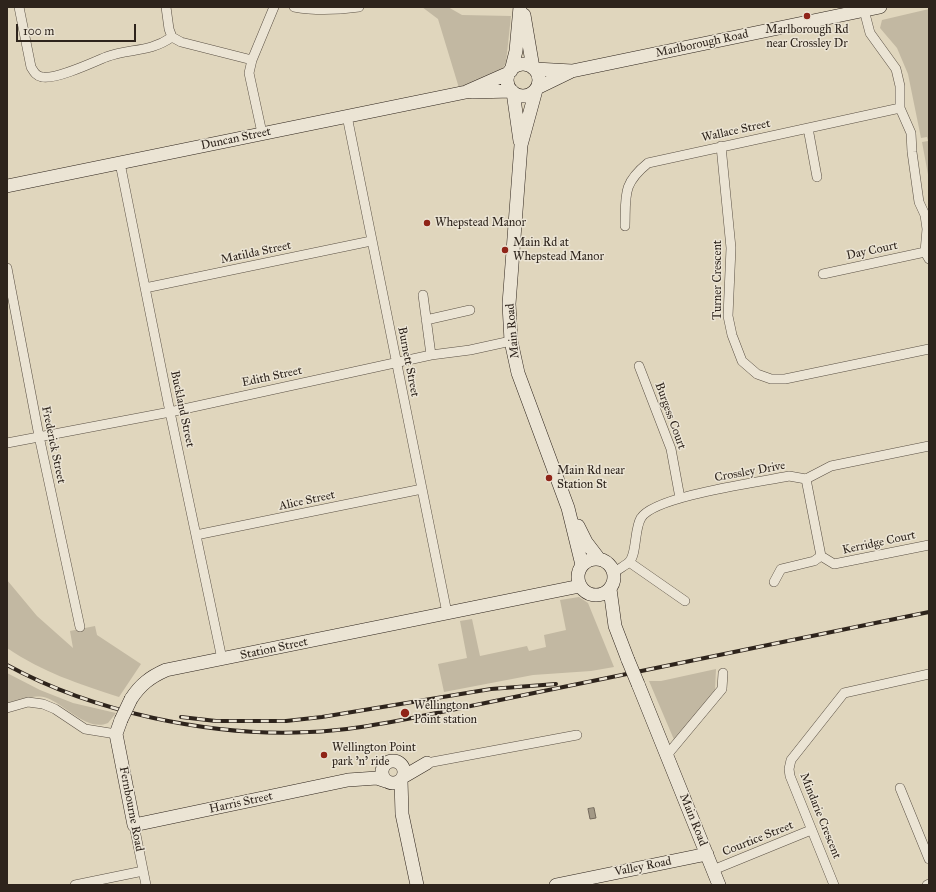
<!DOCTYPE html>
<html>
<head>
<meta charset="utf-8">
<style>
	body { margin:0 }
	#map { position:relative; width:936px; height:892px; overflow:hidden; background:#e0d6bd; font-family:"IM FELL Great Primer",serif }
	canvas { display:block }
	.frame { position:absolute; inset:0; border:8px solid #2e241c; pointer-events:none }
	.scale { position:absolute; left:16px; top:24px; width:120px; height:18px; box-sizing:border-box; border:2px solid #2e241c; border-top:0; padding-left:5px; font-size:12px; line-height:14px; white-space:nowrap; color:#2e241c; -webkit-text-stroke:3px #ebe4d4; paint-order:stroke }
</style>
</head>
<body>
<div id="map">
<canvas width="936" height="892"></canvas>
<div class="frame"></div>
<div class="scale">100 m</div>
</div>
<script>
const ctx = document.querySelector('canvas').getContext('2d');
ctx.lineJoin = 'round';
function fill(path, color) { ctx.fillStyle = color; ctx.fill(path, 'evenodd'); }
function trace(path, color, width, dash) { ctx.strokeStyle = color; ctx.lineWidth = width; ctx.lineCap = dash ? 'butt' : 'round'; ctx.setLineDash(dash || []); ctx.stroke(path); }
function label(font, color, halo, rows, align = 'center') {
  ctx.font = font + ' "IM FELL Great Primer",serif'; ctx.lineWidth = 3; ctx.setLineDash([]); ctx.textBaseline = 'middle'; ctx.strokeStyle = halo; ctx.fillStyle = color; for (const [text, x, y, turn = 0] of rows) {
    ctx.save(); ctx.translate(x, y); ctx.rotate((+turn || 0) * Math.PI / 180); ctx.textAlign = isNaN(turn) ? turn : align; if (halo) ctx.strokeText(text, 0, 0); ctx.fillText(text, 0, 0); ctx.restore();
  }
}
const green = new Path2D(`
	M422,7H448L462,15L511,16L506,62C500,79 475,82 459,88L438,19Z
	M929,9V180L922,142L928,141L927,137L921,138L908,74L897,48L880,28L882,20Z
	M7,580L37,616L73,648L70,631L95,626L97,635L141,664L119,697C77,683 44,673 7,648Z
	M579,597L588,603L614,667L591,671L533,675L444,692L438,664L467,658L460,621L472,619L480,656L527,646L529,651L546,647L544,635L566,630L560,600Z
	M716,669L715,690L675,742L649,681H661Z
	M7,673L40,690L73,703L116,713L108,723C87,732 66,705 47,698C32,693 21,702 7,703Z`);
const water = new Path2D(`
	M594,808L596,818L590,819L588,809Z`);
const street = new Path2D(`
	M19,7L31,67C34,72 36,76 42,77C55,80 92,63 106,57C130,48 149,53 172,37L181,42L252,60
	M166,7L169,29L172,37
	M294,7C316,11 337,10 359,7
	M864,10L870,33L896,69L900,86V108L911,133L912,152L919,202L925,215L927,229L925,252L929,259
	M347,116L447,613
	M808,128L817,177
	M262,133L249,73L252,60L274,7
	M721,146L731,248L728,316L732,335L742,361L757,374L771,379H785L929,349
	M120,163L170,412L222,659
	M625,226C626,195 622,184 648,163L900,108
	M7,268L39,436L80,627
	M823,274L925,252
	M145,288L371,241
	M423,295L431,355
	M426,320L470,310
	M639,366L671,449L680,498
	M7,443L170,412L431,355L470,350L511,341
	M806,479L821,556
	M196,535L422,489
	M629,562L685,601
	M614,573C618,569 625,566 629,562C637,555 634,529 641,518C654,496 760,482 789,476L806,479L831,466L929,446
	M774,582L781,569L814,561L821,556L834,564L929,545
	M7,708L28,702L43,704L55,709L85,729L116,734
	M667,755L722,689L723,673
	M427,763L577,735
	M900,788L929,859
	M134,825L146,885
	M713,870L811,830
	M75,885L143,871
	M834,885L790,776L789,769L791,760L844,693L929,674
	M927,885L929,884`);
const secondary = new Path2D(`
	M524,15L533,68
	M507 80a16 16 0 1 1 32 0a16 16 0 1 1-32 0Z
	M535,69L572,71L880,7
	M511,71L516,51L520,7
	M537,88L570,72
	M536,90L521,145L509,304L511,341L518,373L568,508L582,565
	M472,92L512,91
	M513,92L520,141
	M7,186L466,92L509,73
	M578,526L586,542L599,559
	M578 577a18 18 0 1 1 36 0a18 18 0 1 1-36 0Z
	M610,589L615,626L628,660
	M638,684L719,885
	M131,699C140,685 150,677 166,670L580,586
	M121,720L116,734L134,825L348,780L377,778L386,781
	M382 772a11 11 0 1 1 22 0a11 11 0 1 1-22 0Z
	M403,777L427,763
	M401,780L402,814L417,885
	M556,885L707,854`);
const rail = new Path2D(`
	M7,665C93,712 211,737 309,732C345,731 381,724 417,717L929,612
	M181,717L216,721H286L322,717L491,689L556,684`);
const secondaryBridge = new Path2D(`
	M628,660L638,684
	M121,720L131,699`);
const markers = [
	[807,16,4,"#8f2418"],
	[427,223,4,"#8f2418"],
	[505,250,4,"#8f2418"],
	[549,478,4,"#8f2418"],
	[405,713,5,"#8f2418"],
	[324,755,4,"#8f2418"]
];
const poiNames = [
	["Marlborough Rd",807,30,"center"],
	["near Crossley Dr",807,44,"center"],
	["Whepstead Manor",435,223],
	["Main Rd at",513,243],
	["Whepstead Manor",513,257],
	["Main Rd near",557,471],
	["Station St",557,485],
	["Wellington",414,706],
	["Point station",414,720],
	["Wellington Point",332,748],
	["park 'n' ride",332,762]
];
const streetNames = [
	["Marlborough Road",702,44,-12],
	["Wallace Street",736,131,-12],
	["Duncan Street",236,139,-12],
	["Day Court",872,251,-12],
	["Matilda Street",256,253,-12],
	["Turner Crescent",718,280,-90],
	["Main Road",513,331,-95],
	["Burnett Street",408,362,79],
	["Edith Street",272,377,-12],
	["Buckland Street",182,409,78],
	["Burgess Court",670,416,70],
	["Frederick Street",53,445,78],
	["Crossley Drive",750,472,-10],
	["Alice Street",307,501,-12],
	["Kerridge Court",879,543,-12],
	["Station Street",274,649,-12],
	["Harris Street",241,803,-12],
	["Fernbourne Road",131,809,79],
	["Mindarie Crescent",820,816,68],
	["Main Road",693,820,68],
	["Courtice Street",758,839,-22],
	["Valley Road",643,867,-11]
];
fill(green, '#c2b8a2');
fill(water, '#a39986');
trace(water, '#746a5c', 1);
trace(street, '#5a5044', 10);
trace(secondary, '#2e241c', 14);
trace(street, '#ebe4d4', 9);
trace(secondary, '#ebe4d4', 13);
trace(rail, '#2e241c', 4);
trace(rail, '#ebe4d4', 2.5, [8]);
trace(secondaryBridge, '#2e241c', 14, []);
trace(secondaryBridge, '#ebe4d4', 13);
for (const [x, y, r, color] of markers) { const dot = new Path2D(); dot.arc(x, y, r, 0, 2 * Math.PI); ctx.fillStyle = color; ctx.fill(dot); trace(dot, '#ebe4d4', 1.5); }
label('12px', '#2e241c', '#ebe4d4', poiNames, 'left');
label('12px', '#2e241c', '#ebe4d4', streetNames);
</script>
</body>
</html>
